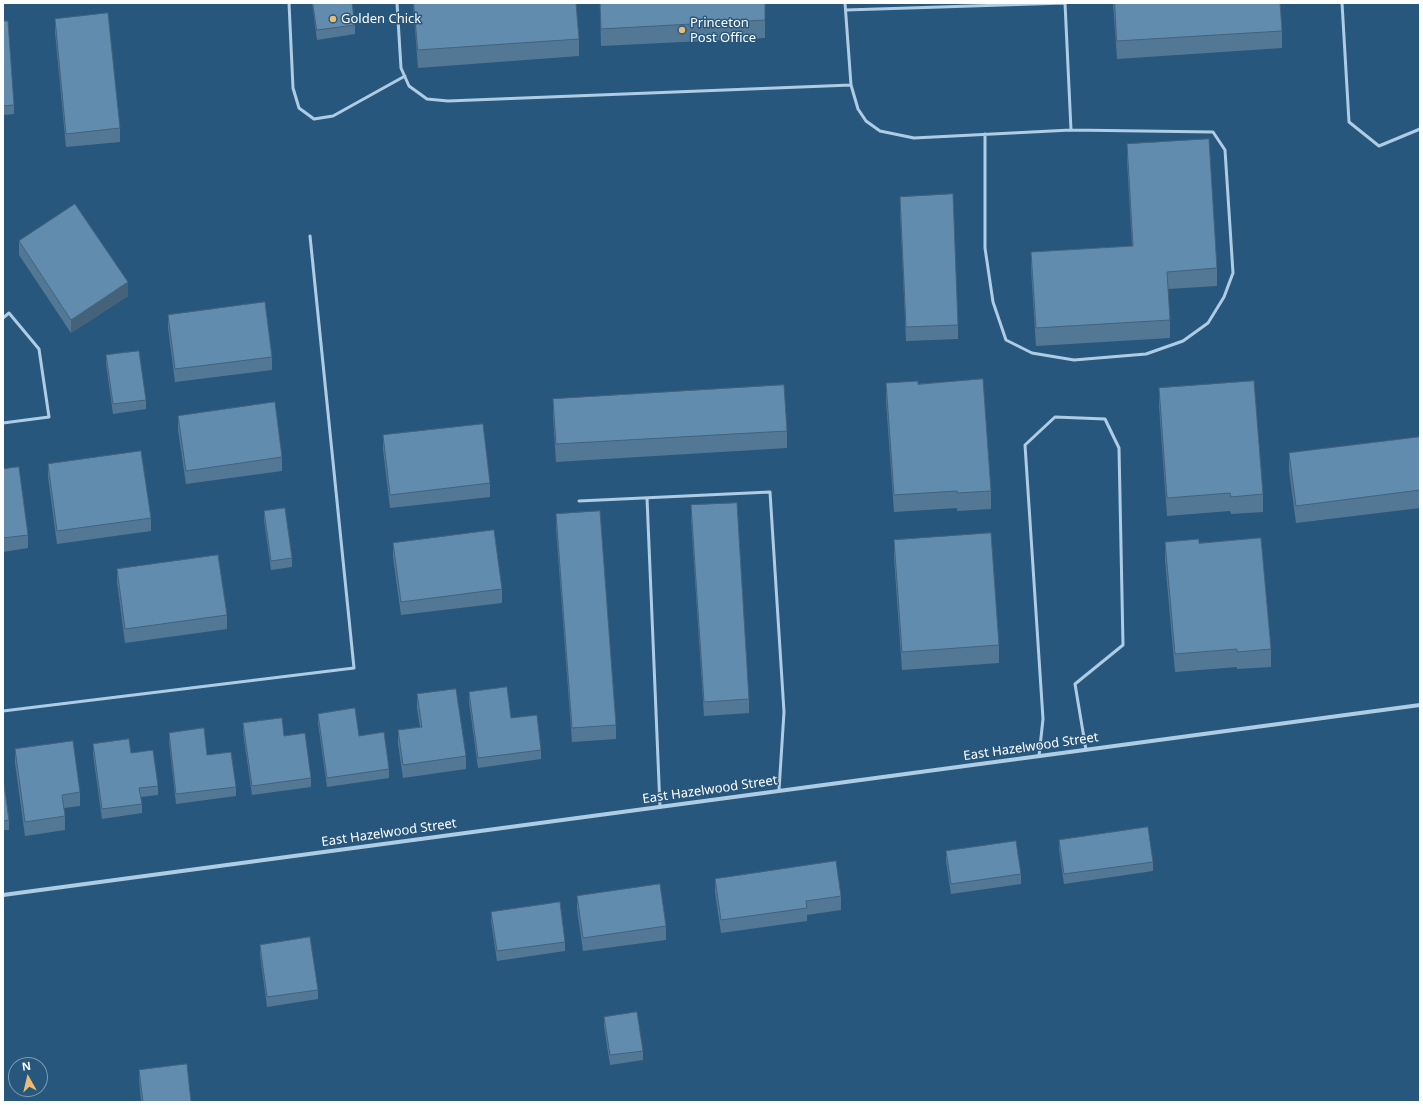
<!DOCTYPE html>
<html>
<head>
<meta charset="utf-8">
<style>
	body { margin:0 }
	#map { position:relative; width:1423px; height:1105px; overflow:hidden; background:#28577d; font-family:"Noto Sans",sans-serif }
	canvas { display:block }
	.frame { position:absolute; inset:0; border:4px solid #fff; pointer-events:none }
	.north { position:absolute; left:8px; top:1057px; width:40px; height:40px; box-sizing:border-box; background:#28577d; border:1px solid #7e9ab1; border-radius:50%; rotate:352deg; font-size:11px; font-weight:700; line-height:16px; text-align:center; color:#fff }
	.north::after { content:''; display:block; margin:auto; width:14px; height:18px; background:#ecbc75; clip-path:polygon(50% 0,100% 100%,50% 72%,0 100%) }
</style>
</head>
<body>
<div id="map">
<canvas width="1423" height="1105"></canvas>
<div class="frame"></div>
<div class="north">N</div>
</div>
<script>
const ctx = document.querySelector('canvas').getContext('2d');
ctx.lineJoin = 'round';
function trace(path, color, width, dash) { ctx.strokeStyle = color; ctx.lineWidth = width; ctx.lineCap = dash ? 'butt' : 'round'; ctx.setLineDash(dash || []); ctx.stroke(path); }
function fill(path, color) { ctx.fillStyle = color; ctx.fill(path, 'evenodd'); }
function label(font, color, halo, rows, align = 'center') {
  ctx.font = font + ' "Noto Sans",sans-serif'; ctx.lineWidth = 3; ctx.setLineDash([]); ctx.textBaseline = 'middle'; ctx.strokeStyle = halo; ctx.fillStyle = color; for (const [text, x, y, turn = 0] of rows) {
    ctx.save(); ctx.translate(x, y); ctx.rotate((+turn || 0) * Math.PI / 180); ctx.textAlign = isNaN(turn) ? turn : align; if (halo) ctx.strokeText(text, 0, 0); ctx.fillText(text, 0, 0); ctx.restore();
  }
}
const service = new Path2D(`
	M289,3L293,88L299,108L314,119L333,116L405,76
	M397,3L401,68L409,86L427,99L448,101L851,85L845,3
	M1342,3L1349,122L1379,146L1420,129
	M846,10L1065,3
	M851,85L858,109L866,121L880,131L914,138L1071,130L1065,3
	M985,134V248L993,302L1006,340L1032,353L1074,360L1146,354L1183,341L1208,323L1224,297L1233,273L1225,150L1213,132L1071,130
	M3,318L9,313L39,349L49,417L3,423
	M647,498L660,807
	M579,501L770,492L784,712L779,790
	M3,711L354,668L310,236
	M1039,756L1043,719L1025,445L1055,417L1105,419L1119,448L1123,645L1075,684L1086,750`);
const minor = new Path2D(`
	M3,895L1420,705`);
const wall = new Path2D(`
	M312,3H352L355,25V34L317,40Z
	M413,3H576L579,39V56L418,68Z
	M1113,3H1280L1282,31V48L1117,59Z
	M600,4L765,20V38L601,46Z
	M55,19L120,128V142L66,147L55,32Z
	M3,21L14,105V114L3,115Z
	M1127,144L1217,268V286L1168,289L1170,320V338L1036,346L1031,269V252L1132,246L1127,161Z
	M900,197L958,325V339L906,341L900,211Z
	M19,241L128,296L71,333L19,255Z
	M168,315L272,357V370L175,382L168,328Z
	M106,355L146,400V409L113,414L106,364Z
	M886,383L918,384L991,491V509L957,511V508L894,512L886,401Z
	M1159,388L1263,494V512L1231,514L1230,511L1167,516L1159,406Z
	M553,399L787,431V448L556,462L553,416Z
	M178,416L282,457V471L186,484L178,430Z
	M383,435L490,483V497L390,508L383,449Z
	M1420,437V508L1296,523L1289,470V453Z
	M48,464L151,518V531L57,544L48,477Z
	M3,469L28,535V548L3,552Z
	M691,505L749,699V713L704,716L691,519Z
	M264,511L292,558V567L271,570L264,520Z
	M556,514L616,725V739L572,742L556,528Z
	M894,540L999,645V663L902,670L894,558Z
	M1165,542L1199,543L1271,649V667L1237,669V667L1175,672L1165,560Z
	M393,543L502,589V603L401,615L393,557Z
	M117,569L227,615V629L125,643L117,582Z
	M469,692L511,718L541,750V759L478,768L469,702Z
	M417,694L466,756V769L403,778L398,744V730L420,727L417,708Z
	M318,714L389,769V778L327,787L318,723Z
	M243,723L284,736L311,778V787L252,795L243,732Z
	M169,733L207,755L236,787V796L176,804L169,742Z
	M93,744L131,753L158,786V795L141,797L142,804V813L102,819L93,754Z
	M15,749L80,792V806L64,808L65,816V830L25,836L15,763Z
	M3,778L9,820V830H3Z
	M1059,840L1153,862V871L1064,884L1059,849Z
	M946,851L1021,874V884L951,894L946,861Z
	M715,879L841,896V910L807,915V921L721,933L715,892Z
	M577,896L666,926V940L583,951L577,909Z
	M491,912L565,942V951L497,961L491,921Z
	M260,945L318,990V999L267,1007L260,954Z
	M604,1017L643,1051V1060L610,1065L604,1026Z
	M139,1070L191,1102H141L139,1079Z`);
const shadedWall = new Path2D(`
	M128,282V296L71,333V320Z`);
const building = new Path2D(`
	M313,3H352L355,25L317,30Z
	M414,3H576L579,39L418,50Z
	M631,3H765V20L601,29L600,4Z
	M1115,3H1280L1282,31L1117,41Z
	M108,13L120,128L66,134L55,19Z
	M3,21H8L14,105L3,106Z
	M1209,139L1217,268L1167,272L1170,320L1036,328L1031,252L1133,246L1127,144Z
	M953,194L958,325L906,327L900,197Z
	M75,204L128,282L71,320L19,241Z
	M265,302L272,357L175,369L168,315Z
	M139,351L146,400L113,404L106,355Z
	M983,379L991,491L957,493V491L894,495L886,383L918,381V384Z
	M1254,381L1263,494L1231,497L1230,493L1167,498L1159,388Z
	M784,385L787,431L556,444L553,399Z
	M275,402L282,457L186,471L178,416Z
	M483,424L490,483L390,495L383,435Z
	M1420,437V490L1296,506L1289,453Z
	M141,451L151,518L57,531L48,464Z
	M19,467L28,535L3,538V469Z
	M737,503L749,699L704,702L691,505Z
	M285,508L292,558L271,561L264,511Z
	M600,511L616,725L572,728L556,514Z
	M494,530L502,589L401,602L393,543Z
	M991,533L999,645L902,652L894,540Z
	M1261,538L1271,649L1237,652V649L1175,654L1165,542L1199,539V543Z
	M218,555L227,615L125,629L117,569Z
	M507,687L511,718L537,715L541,750L478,758L469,692Z
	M456,689L466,756L403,765L398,730L422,727L417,694Z
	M355,708L359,736L384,732L389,769L327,778L318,714Z
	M282,718L284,736L305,733L311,778L252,786L243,723Z
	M204,728L207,755L231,752L236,787L176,794L169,733Z
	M129,739L131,753L153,750L158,786L139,788L142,804L102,809L93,744Z
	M73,741L80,792L62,795L65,816L25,822L15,749Z
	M3,778L9,820L3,821Z
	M1148,827L1153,862L1064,874L1059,840Z
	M1016,841L1021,874L951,884L946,851Z
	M836,861L841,896L806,901L807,908L721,920L715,879Z
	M660,884L666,926L583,938L577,896Z
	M560,902L565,942L497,951L491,912Z
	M310,937L318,990L267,997L260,945Z
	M637,1012L643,1051L610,1055L604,1017Z
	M187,1064L191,1102H143L139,1070Z`);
const markers = [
	[333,19,4,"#ecbc75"],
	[682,30,4,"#ecbc75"]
];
const poiNames = [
	["Golden Chick",341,19],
	["Princeton",690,23],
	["Post Office",690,38]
];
const streetNames = [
	["East Hazelwood Street",1031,747,-8],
	["East Hazelwood Street",710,790,-8],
	["East Hazelwood Street",389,833,-8]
];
trace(service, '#aecde4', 3);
trace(minor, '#aecde4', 4);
fill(wall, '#537896');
fill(shadedWall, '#44627a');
fill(building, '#618cae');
trace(building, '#44627a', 1);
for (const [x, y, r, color] of markers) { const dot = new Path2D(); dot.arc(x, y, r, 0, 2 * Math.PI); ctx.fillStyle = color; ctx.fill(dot); trace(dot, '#28577d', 1.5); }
label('13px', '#fff', '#28577d', poiNames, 'left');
label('13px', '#fff', '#28577d', streetNames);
</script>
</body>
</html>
